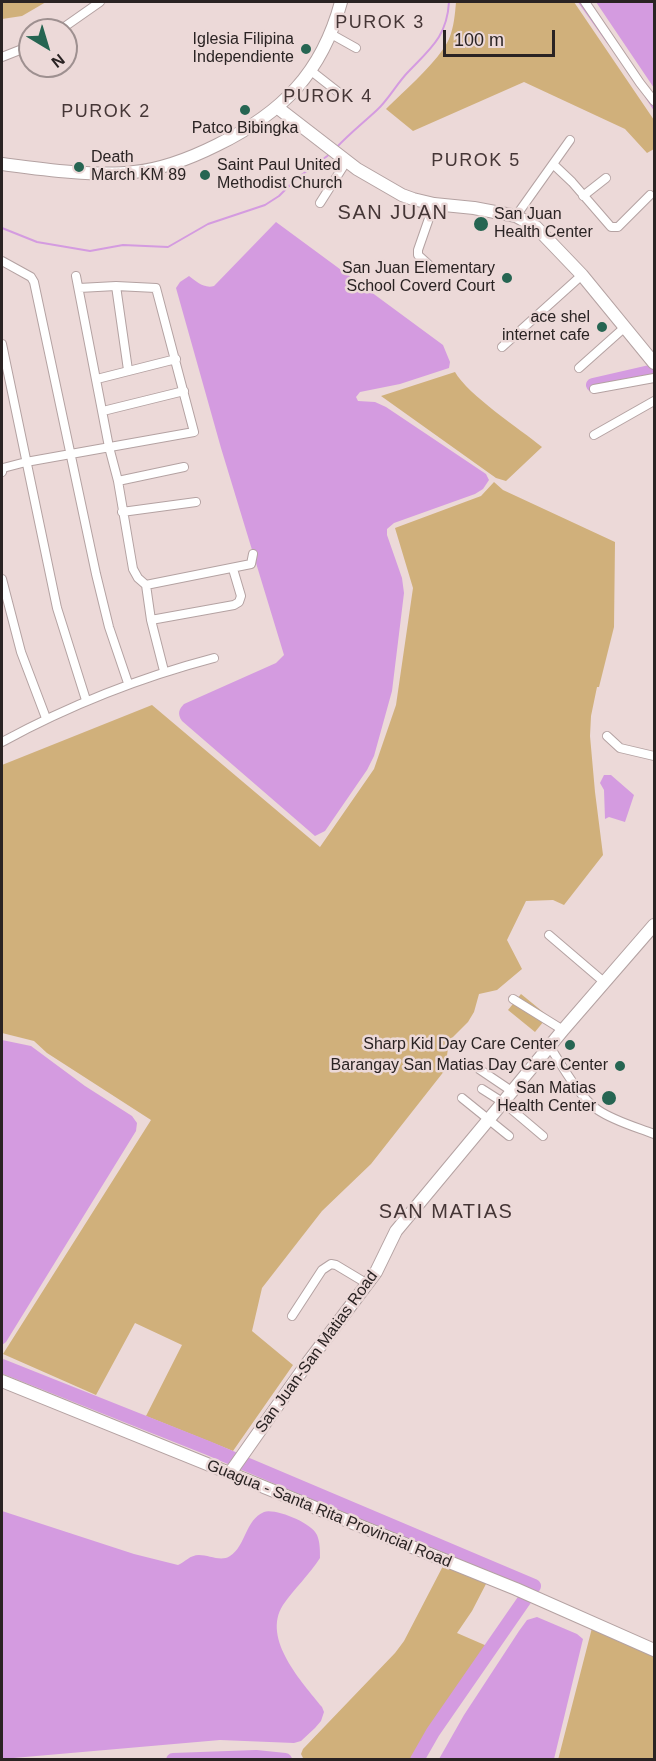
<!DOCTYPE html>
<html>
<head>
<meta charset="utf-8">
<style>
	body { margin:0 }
	#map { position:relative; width:656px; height:1761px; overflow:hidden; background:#ecd9d8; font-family:Helvetica,sans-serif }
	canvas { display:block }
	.frame { position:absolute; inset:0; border:3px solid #2a2323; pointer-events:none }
	.north { position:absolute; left:18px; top:18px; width:60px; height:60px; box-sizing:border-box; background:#ecd9d8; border:2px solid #9e9090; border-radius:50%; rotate:142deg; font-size:16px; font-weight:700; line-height:24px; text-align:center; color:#2a2323 }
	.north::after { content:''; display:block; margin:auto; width:21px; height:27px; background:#266552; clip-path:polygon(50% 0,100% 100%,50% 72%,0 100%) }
	.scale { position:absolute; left:443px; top:30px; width:112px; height:27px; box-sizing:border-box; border:3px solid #2a2323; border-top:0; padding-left:8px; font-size:18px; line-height:21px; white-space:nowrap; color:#2a2323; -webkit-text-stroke:4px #ecd9d8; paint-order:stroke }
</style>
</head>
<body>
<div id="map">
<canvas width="656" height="1761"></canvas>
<div class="frame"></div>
<div class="north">N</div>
<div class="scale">100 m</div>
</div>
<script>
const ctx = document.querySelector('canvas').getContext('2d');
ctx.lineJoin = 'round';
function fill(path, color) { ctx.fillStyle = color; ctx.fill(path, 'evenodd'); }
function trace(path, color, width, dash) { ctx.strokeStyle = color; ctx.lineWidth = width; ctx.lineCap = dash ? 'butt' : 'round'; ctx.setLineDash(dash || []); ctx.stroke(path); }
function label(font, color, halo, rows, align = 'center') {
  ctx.font = font + ' Helvetica,sans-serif'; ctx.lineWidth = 5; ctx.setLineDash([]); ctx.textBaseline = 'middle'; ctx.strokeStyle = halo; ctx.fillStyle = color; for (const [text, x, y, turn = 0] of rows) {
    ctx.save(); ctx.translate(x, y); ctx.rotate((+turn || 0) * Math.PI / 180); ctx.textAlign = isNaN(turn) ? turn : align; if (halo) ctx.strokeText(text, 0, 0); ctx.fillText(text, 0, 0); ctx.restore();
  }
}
const green = new Path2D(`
	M2,2H46L22,16L2,19Z
	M456,2H574L654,120V149L647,153L625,129L524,82L413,131L386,109C404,91 439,61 449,39C454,27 455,14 456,2Z
	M455,372C468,395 520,429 542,447L506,481L496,478L381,396Z
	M494,482L503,490L615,542L614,627L599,687H597L591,716L590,736L595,792L603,855L564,905L553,900L526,901L507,940L522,969L497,990L479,994L474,1012L468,1022L449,1041L445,1070L371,1164L322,1211L262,1288L252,1331L293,1365L233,1451L146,1416L182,1345L135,1323L96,1395L3,1354L151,1120L47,1053L34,1041L2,1033V765L152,705L320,847L374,769L396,705L413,588L395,528L481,496Z
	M521,994L548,1016L535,1032L508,1010Z
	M443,1566L487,1582L472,1611L457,1633L487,1646L415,1759H311L303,1758L301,1754L303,1749L395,1653L404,1641Z
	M592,1628L654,1656V1759L558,1760Z`);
const water = new Path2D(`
	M596,2H654V88Z
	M276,222L443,345L450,362L449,368L400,384L360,392L356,397L358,401L375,402L386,407L486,474L489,480L483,489L475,494L394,523L387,529V535L402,578L404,593L392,691L374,756L367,770L325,831L315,836L182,721C177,714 179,709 184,704L276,663L284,655L221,448L176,288L180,282L189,276C196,281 204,289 214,286Z
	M604,775H611L634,795L625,822L609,817L605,819L604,790L600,783Z
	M2,1040L31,1046L85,1086L132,1116L137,1123L136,1131L6,1342L2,1345Z
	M2,1511L134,1554L178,1565C185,1562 190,1555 199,1555C209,1555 221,1562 230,1556C246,1546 245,1520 264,1512C275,1508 312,1523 317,1535C320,1542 320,1550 320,1558C309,1575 294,1589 283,1605C261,1639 303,1683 322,1707L324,1712L321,1721L315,1728L301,1741L294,1743L220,1740L2,1759Z
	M537,1617L577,1634L583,1639L554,1759H439L464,1715L519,1631L527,1620Z`);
const stream = new Path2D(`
	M579,2L608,43
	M646,97L654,109
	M336,148C349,134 363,123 377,110C389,99 397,83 409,71C431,48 447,36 449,2
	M2,228L37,242L90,251L123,245L168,247L208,224L265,205L279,196L296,179L330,154`);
const river = new Path2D(`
	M593,385L654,371
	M2,1366L208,1448L534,1586L433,1732L417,1760
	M173,1760L256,1757L285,1760`);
const street = new Path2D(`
	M585,2L640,83L654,101
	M60,30L100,2
	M331,34L356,48
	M2,57L30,46
	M310,70L338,92
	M553,164L572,182L611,227H618L650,195
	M583,196L606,178
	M320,203L346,162
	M516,216L570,140
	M2,261L31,277L34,282L96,574L109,627L128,683
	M429,265L418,255V250L434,204
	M76,276L109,447L118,481L133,569L138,578L146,585L151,620L164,671
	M79,288L116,286
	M2,344L57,608L86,700
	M502,347L582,275
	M579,368L625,327
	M97,379L176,359
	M594,389L654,378
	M103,411L184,391
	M594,435L654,401
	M2,472L3,468L26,462L194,432L156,288L116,286L128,370
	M118,481L184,467
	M122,512L196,502
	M2,579L21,652L46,718
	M146,585L251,564L253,554
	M151,620L234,605L239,602L241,596L233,569
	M607,736L620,748L654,756
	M2,742C70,705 138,678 214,658
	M549,935L604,982
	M513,999L563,1030
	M550,1047C562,1066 580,1098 598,1110C614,1121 636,1127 654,1134
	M479,1069L513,1092
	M482,1089L504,1103L543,1136
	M462,1098L509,1136
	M292,1316L322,1270L331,1264L336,1265L366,1283`);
const secondary = new Path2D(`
	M278,108L357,169L402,195L413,199L434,204L474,208L516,216L536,227L582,275L654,363
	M2,164C40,169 97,177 134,172C163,169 191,158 217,145C282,113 322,73 341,2
	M2,1381L516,1589L654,1650
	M230,1473L306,1365L376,1272L396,1231L563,1030L654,925`);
const markers = [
	[306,49,6,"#266552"],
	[245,110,6,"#266552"],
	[79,167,6,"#266552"],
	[205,175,6,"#266552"],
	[481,224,8,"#266552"],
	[507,278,6,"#266552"],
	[602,327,6,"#266552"],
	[570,1045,6,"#266552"],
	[620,1066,6,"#266552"],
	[609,1098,8,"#266552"]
];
const poiNames = [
	["Iglesia Filipina",294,40],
	["Independiente",294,58],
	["Patco Bibingka",245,129,"center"],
	["Death",91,158,"left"],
	["March KM 89",91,176,"left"],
	["Saint Paul United",217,166,"left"],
	["Methodist Church",217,184,"left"],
	["San Juan",494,215,"left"],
	["Health Center",494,233,"left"],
	["San Juan Elementary",495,269],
	["School Coverd Court",495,287],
	["ace shel",590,318],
	["internet cafe",590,336],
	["Sharp Kid Day Care Center",558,1045],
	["Barangay San Matias Day Care Center",608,1066],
	["San Matias",596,1089],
	["Health Center",596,1107]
];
const streetNames = [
	["San Juan-San Matias Road",317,1352,-54],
	["Guagua - Santa Rita Provincial Road",329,1514,22]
];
const neighbourhoodNames = [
	["PUROK 3",380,23],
	["PUROK 4",328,97],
	["PUROK 2",106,112],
	["PUROK 5",476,161]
];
const quarterNames = [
	["SAN JUAN",393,213],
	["SAN MATIAS",446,1212]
];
fill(green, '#d0b07b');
fill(water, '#d49be0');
trace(stream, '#d49be0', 2);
trace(river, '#d49be0', 14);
trace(street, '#b4a2a2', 10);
trace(secondary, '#b4a2a2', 14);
trace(street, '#fff', 8);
trace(secondary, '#fff', 12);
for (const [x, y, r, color] of markers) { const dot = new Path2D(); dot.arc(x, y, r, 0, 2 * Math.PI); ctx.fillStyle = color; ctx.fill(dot); trace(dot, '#ecd9d8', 2); }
label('16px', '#2a2323', '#ecd9d8', poiNames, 'right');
label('16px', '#2a2323', '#ecd9d8', streetNames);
ctx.letterSpacing = '1.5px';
label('18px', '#453636', '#ecd9d8', neighbourhoodNames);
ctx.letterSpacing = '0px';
ctx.letterSpacing = '1.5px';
label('20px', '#453636', '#ecd9d8', quarterNames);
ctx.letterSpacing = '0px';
</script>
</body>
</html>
